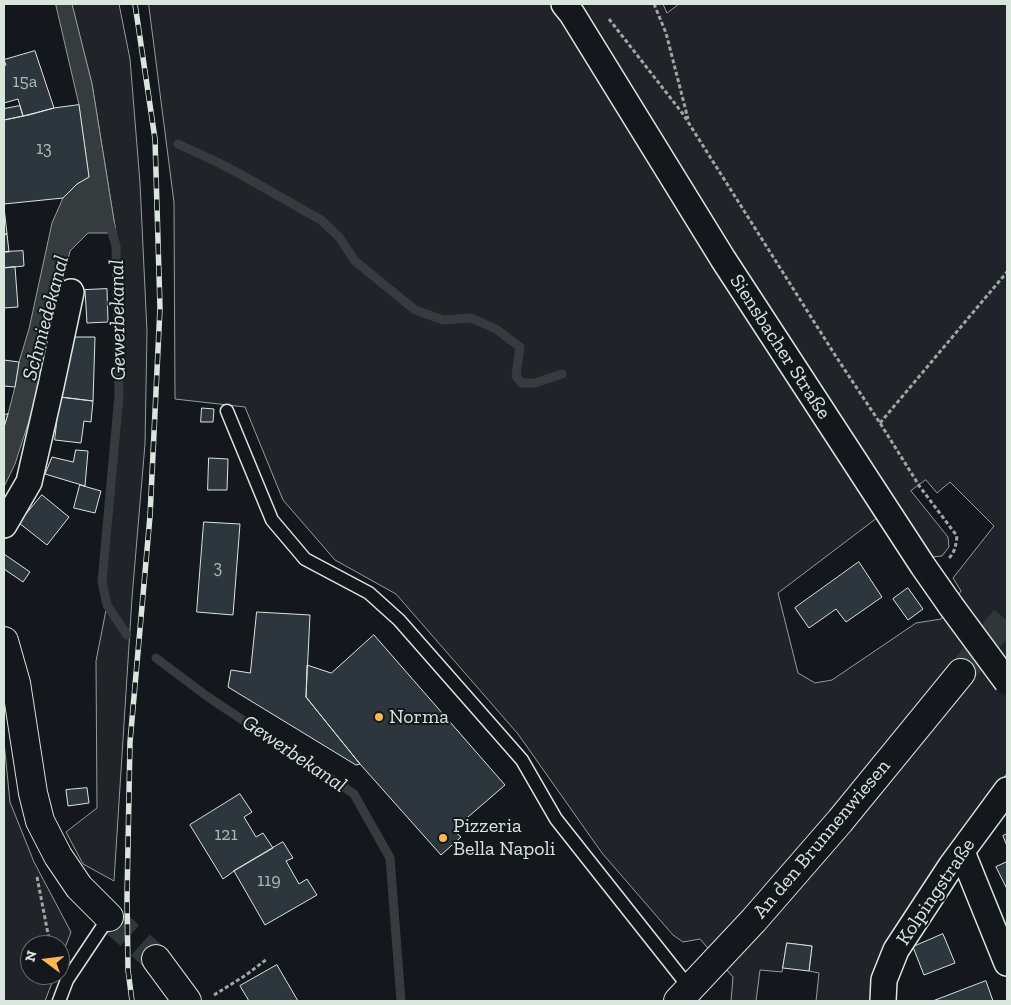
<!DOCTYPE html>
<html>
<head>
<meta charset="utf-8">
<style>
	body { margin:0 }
	#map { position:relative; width:1011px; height:1005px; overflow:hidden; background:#14181c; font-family:"Zilla Slab",serif }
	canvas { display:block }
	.frame { position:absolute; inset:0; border:5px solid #d8e6dc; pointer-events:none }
	.north { position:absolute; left:20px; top:935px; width:50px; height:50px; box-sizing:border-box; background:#14181c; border:1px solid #626a69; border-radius:50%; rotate:285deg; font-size:14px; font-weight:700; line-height:20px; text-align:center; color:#d8e6dc }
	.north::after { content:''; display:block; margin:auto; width:18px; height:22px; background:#ffb74d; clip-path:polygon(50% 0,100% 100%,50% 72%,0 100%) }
</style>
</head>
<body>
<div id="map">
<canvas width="1011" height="1005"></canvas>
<div class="frame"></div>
<div class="north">N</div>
</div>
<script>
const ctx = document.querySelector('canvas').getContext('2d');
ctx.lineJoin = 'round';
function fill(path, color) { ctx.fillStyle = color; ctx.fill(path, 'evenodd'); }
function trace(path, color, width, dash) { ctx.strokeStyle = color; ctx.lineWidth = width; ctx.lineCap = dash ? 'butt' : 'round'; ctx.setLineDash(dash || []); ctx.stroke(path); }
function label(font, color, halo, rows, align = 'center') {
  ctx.font = font + ' "Zilla Slab",serif'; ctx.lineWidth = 4; ctx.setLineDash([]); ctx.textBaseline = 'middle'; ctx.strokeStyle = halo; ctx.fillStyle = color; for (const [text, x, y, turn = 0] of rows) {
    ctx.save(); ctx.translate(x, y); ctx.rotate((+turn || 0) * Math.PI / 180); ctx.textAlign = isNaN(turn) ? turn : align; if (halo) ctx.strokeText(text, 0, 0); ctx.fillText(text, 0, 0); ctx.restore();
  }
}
const green = new Path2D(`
	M72,4H119L130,59L140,183L147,332L145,444L132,598L114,881L83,864L66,832L97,808L96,661L107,605L102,582L119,395L116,233L92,84Z
	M149,4H663L667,13L679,4H1007V773L944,860L872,1001H816L819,973L809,971L812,946L787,943L782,972L760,970L756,1001H731L733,977L700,939L683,942L673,935L602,853L518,734L396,594L335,560L283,500L245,407L175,399L174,203ZM926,480L937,493L950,482L994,526L953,578L961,591L941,619L916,623L832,680L815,683L798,673L778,593L894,505L932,557L942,556L949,547L948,537L911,491Z
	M4,742L10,802L34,862L71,932L60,961V945H30V975H55L45,1001H4Z`);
const water = new Path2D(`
	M56,4H72L92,84L116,233H88L70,251L38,393L15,464L4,487V427L8,414L15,387L19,362L29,329L52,223L63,198L77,184L89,177L79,105Z`);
const stream = new Path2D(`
	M178,144L217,162L240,174L321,220L339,237L355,261L415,310L443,320L471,318L496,329L520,347L516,376L522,383H535L562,374
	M109,222L116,246L119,395L102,582L107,605L127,635
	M156,658L208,697L354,794L390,858L401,1001`);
const building = new Path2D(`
	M35,51L54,108L23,116L18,99L4,103V66L6,65L4,60Z
	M79,105L89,177L77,184L63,198L4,204V120L29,115L54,108Z
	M20,106L23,116L4,120V109Z
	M4,207L7,234L4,235Z
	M7,234L9,252H4V235Z
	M23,251L24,266L4,268V252Z
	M15,267L18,307L4,308V268Z
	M107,289L108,322L87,323L85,290Z
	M68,337H95L93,401L60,397Z
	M4,360L19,362L15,387L4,386Z
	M60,397L93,401L91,422L84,421L81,443L55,440Z
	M202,408L214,409L213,422H201Z
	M8,414L4,427V415Z
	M76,450L88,451L85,486L45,474L52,457L73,462Z
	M209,458L228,459L227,490H208Z
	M80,485L101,491L95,513L74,508Z
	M42,495L69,517L47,545L19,523Z
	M204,522L240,524L233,615L197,612Z
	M4,554L30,572L23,582L4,569Z
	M859,562L882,597L846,622L836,609L809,628L795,608Z
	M908,588L923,609L908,620L893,599Z
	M257,612L310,615L306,697L360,764L356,765L228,687L231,670L250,673Z
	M374,635L505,785L453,830L461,837L441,855L360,764L306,697L307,665L331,673Z
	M87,788L89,803L68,806L66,790Z
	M240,794L252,812L244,817L256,837L263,833L273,848L234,871L223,879L190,825Z
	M1007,834V846L1003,836Z
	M283,842L293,858L286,861L299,884L307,879L317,895L265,925L234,871Z
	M1007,862V889L996,867Z
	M943,934L955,963L924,975L913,947Z
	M787,943L812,946L809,971L783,968Z
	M277,965L298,1001H249L240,986Z
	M986,981L993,1001H933Z`);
const secondaryTunnel = new Path2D(`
	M961,673L1007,616
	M109,917L156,959`);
const path = new Path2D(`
	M654,4L666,33L688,119
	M609,19L683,114L835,355L880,423L920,487L957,536C956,545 955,552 949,558
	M880,423L1007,272
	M37,877L49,939L50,945
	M214,995L246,975L267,959`);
const lane = new Path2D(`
	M227,411L272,520L305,559L369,593L399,620L522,760L556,819L681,977L690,990
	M59,1001L67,980L109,917`);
const street = new Path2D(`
	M564,4L572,14L723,259L923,566L951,606
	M4,525L29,482L51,386L71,292
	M962,852L1007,963
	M883,1001L884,980L896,950L951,866L1007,790`);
const secondary = new Path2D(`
	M4,641L16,683L33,793L40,821L58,856L79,887L109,917
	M156,959L187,1001
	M678,1001L754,920L840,821L961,673`);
const rail = new Path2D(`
	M132,1001L128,970L127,898L130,742L150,516L160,308L155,139L135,4`);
const streetBridge = new Path2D(`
	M951,606L1007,682`);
const markers = [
	[379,717,5,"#ffb74d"],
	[443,838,5,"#ffb74d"]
];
const numberNames = [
	["15a",25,82],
	["13",44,149],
	["3",218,568],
	["121",226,835],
	["119",269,881]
];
const streetNames = [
	["Siensbacher Straße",780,347,57],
	["An den Brunnenwiesen",822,839,-50],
	["Kolpingstraße",936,892,-56]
];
const poiNames = [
	["Norma",389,717],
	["Pizzeria",453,826],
	["Bella Napoli",453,849]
];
const waterNames = [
	["Schmiedekanal",46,318,-75],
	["Gewerbekanal",118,320,-91],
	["Gewerbekanal",294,754,34]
];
fill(green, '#202428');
trace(green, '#939e99', 1);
fill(water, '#363b3e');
trace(water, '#939e99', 1);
trace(stream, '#363b3e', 9);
fill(building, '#2c363c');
trace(building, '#d8e6dc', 1);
trace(secondaryTunnel, '#313739', 28, [28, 14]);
trace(lane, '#d8e6dc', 15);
trace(street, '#d8e6dc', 28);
trace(secondary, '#d8e6dc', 30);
trace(path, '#9da8a2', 3, [4, 2.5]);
trace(lane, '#14181c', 12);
trace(street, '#14181c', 25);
trace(secondary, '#14181c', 28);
trace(rail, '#d8e6dc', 5.5);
trace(rail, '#14181c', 4, [11]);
trace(streetBridge, '#d8e6dc', 28, []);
trace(streetBridge, '#14181c', 25);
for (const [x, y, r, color] of markers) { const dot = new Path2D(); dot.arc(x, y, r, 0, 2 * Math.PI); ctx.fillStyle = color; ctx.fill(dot); trace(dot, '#14181c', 2); }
label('18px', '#adbab4', null, numberNames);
label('20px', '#d8e6dc', '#14181c', streetNames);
label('20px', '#d8e6dc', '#14181c', poiNames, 'left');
label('italic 21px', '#d8e6dc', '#14181c', waterNames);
</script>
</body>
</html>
